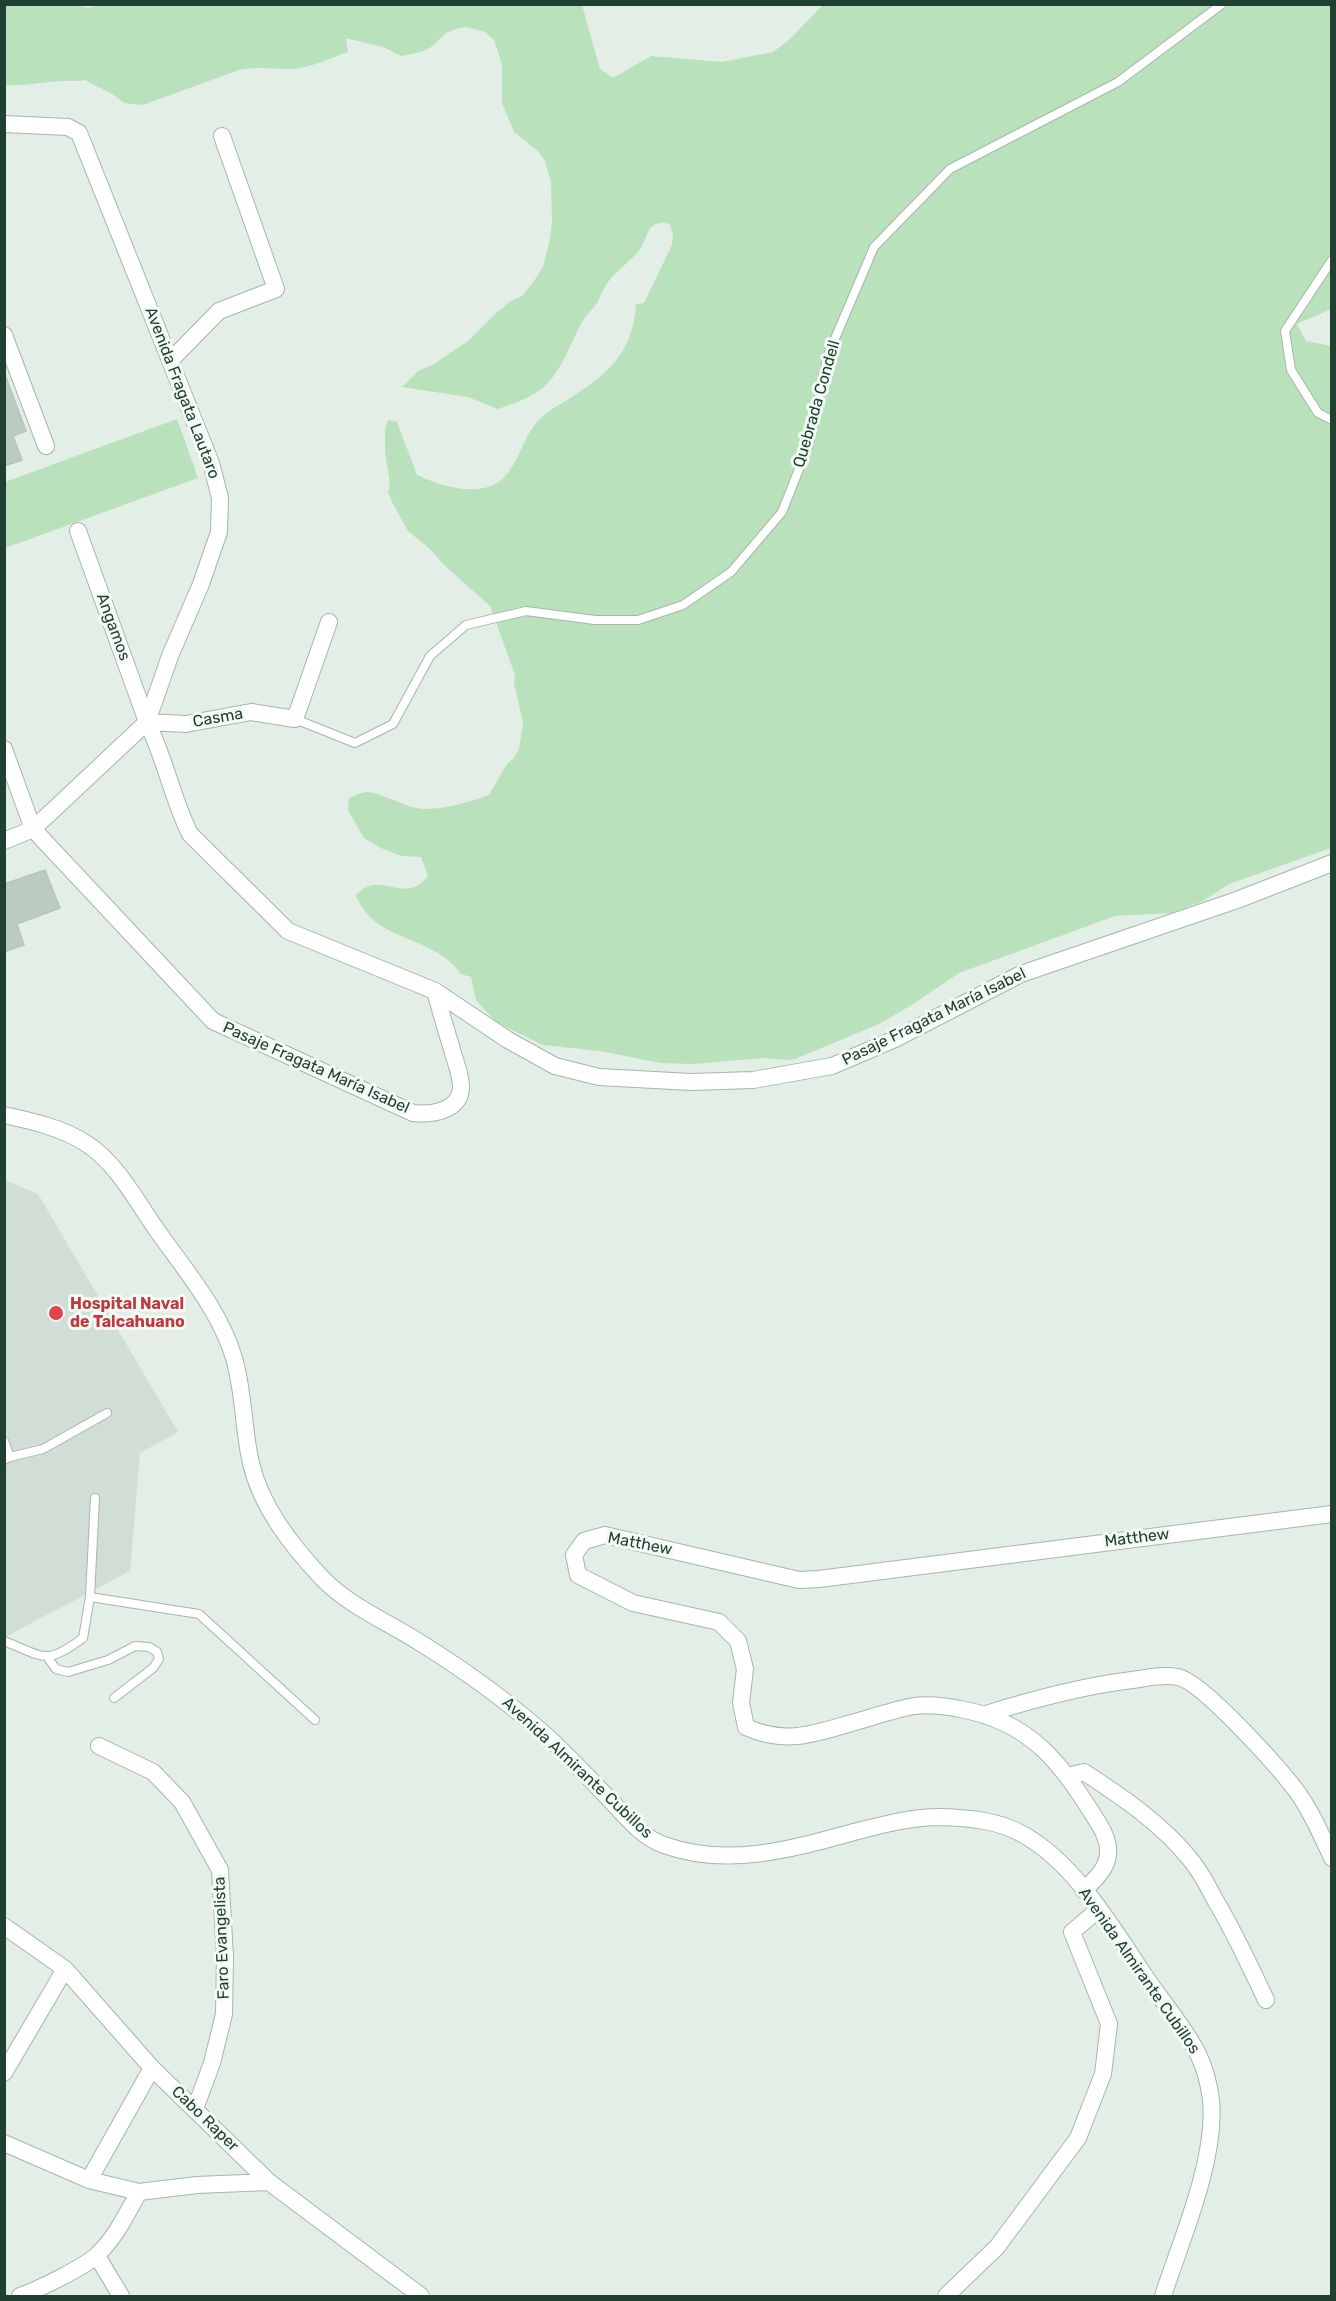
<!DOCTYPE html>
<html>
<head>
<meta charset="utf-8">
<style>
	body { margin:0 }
	#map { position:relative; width:1336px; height:2301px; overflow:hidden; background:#e2eee6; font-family:Rubik,sans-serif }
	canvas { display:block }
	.frame { position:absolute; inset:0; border:6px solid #204131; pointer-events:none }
</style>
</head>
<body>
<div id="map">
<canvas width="1336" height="2301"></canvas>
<div class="frame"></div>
</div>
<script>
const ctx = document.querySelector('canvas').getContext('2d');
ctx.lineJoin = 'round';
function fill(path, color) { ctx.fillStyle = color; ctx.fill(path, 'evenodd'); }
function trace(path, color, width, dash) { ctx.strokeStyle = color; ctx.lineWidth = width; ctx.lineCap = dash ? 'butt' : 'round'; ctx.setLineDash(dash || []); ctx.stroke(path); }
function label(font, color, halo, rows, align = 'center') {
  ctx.font = font + ' Rubik,sans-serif'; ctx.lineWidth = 6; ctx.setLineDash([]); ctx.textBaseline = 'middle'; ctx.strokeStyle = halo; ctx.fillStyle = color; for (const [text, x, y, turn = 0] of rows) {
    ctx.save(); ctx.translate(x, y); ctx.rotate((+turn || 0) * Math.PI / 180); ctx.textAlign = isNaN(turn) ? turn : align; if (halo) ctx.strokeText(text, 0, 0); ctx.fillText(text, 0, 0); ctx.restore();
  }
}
const built = new Path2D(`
	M5,1180L38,1194L178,1432L140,1453L130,1571L5,1637Z`);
const green = new Path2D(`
	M73,4L88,8L106,4L582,5L600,69L613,78L651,56L722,62L773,52L789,40L823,5H1331V309L1297,324L1306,341L1331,346V848L1229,884L1203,901L1172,913L1115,916L959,973L913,1004L879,1024L795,1059L786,1060L764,1058L693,1064L660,1063L600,1051L543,1045L496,1022L476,1000L471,977L461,974C434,934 373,943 356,895C382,868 402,907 428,876L421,857L401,856L381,848L364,838L348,810L349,798C355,796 362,792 367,792C377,792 403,805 416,808C436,812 470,802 489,795L507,764L514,758L519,749L523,723L514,683L515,675L490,606L444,565L430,549L408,531L392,502L388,492L390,484L385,451V429L388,420L397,422L417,475C439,485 473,497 497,483C516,471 521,443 534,426C543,413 554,408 567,400C605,376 633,355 636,304L644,303L672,245L673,236L670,224C644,218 650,239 637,253C628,263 616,271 608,282C603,288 601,296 597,303C593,309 587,314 583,320C571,342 564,366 547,384C535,397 514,403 498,409L468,397L402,387L418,371L434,364L468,341L495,314L511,301L522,296L534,281L543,267L550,239L552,221L551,182L545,161L539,152L514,132L502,103V64L494,40L485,32L466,27L456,29L446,33L431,47L421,52L401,56L383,47L346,38L348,52C330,58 311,68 292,69C274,69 256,66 239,70L143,105L124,103L114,95L85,80C76,82 70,80 62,81C43,82 24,86 5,85V5Z
	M177,419L198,478L5,548V482Z`);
const building = new Path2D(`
	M4,377H6L26,431L13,436L22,460L4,466Z
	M45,870L60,908L17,924L24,945L4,952V884Z`);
const lane = new Path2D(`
	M1332,260L1285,331L1291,370L1318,413L1332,420
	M295,719L355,743L393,724L430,656L466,625L526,611L595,620H638L683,605L731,572L782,512L809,444L828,355L874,247L950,169L1118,82L1222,4
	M4,1441L10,1457L4,1460
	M10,1457L43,1449L107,1413
	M90,1597L199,1614L315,1720
	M4,1641C45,1657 45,1666 83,1638L90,1597L95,1498
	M48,1658L56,1669L68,1672L108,1660L135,1646L149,1647L157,1652L159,1659L153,1668L114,1698`);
const street = new Path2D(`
	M4,124L68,127L79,133L211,463L220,498L219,532L201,584L170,656L147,722L33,829L4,841
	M4,335L46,446
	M171,360L219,311L276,289L222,136
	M78,531L147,722C165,758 172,798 190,834L288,931L435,991L508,1040L555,1066L599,1077L691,1082L753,1080L832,1066L895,1039L1021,974L1237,900L1332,863
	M147,722L186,724L251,712L295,719L329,622
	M4,749L33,829L213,1021L413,1113C431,1115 461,1111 461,1087C461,1073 454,1059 451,1046C445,1027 440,1009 435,991
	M4,1115C32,1121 63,1128 87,1144C115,1162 135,1198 154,1226C183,1268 219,1308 234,1358C244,1392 243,1429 251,1463C261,1507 292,1546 322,1578C349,1606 386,1621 419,1642C466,1671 510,1703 551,1740C572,1760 592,1781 612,1802C627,1818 643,1838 664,1845C728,1868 792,1849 854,1832C882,1825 910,1817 940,1817C969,1818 998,1820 1024,1835C1077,1865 1115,1932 1149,1982C1165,2005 1185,2028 1198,2054C1205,2068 1209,2084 1211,2100C1217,2159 1181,2240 1163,2296
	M986,1714C1034,1699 1082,1686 1132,1680C1147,1678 1163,1674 1178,1677C1203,1682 1281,1770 1298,1793C1312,1813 1322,1836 1332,1858
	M99,1746L153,1772L182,1802L220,1870L225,1957L224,2014L212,2063L195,2109
	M1068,1776L1084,1772C1122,1797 1161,1823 1190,1859C1200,1871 1207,1884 1214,1898C1234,1931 1250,1966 1266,2000
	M1083,1890C1107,1871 1117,1853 1099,1824C1062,1765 1033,1722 960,1709C946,1706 929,1704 914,1706C892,1710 870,1718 848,1724C811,1735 783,1744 746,1727L741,1703L745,1669L738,1641L719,1622L633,1603L578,1575L574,1555L584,1541L605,1535L799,1580L819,1579L1332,1514
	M4,1926L65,1969L152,2068L269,2182L421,2296
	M4,2073L65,1969
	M4,2143L89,2180L139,2192L197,2185L269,2182
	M89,2180L152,2068
	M97,2256L121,2296
	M20,2296C37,2290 87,2266 98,2254C116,2237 127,2213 139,2192
	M946,2296L997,2247L1078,2138L1103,2074L1109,2024L1072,1932L1099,1909`);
const markers = [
	[56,1313,8,"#e0444e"]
];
const streetNames = [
	["Avenida Fragata Lautaro",182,393,69],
	["Quebrada Condell",817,404,-74],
	["Angamos",113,627,70],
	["Casma",218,718,-10],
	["Pasaje Fragata María Isabel",934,1017,-26],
	["Pasaje Fragata María Isabel",316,1068,24],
	["Matthew",1137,1538,-7],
	["Matthew",640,1544,11],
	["Avenida Almirante Cubillos",577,1768,43],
	["Faro Evangelista",222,1938,-92],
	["Avenida Almirante Cubillos",1139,1971,55],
	["Cabo Raper",205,2119,44]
];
const healthNames = [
	["Hospital Naval",70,1304],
	["de Talcahuano",70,1322]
];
fill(built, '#d0ded5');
fill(green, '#b9e1bb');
fill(building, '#baccc1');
trace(building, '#b4c8bb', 1.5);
trace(lane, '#a4b7ac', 10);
trace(street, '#a4b7ac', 18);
trace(lane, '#fff', 8);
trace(street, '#fff', 16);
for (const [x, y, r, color] of markers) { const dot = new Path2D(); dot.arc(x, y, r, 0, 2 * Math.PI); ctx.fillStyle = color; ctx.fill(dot); trace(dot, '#f3faf5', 2); }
label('16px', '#204131', '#f3faf5', streetNames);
label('bold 16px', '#be3a42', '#f3faf5', healthNames, 'left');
</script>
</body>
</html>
